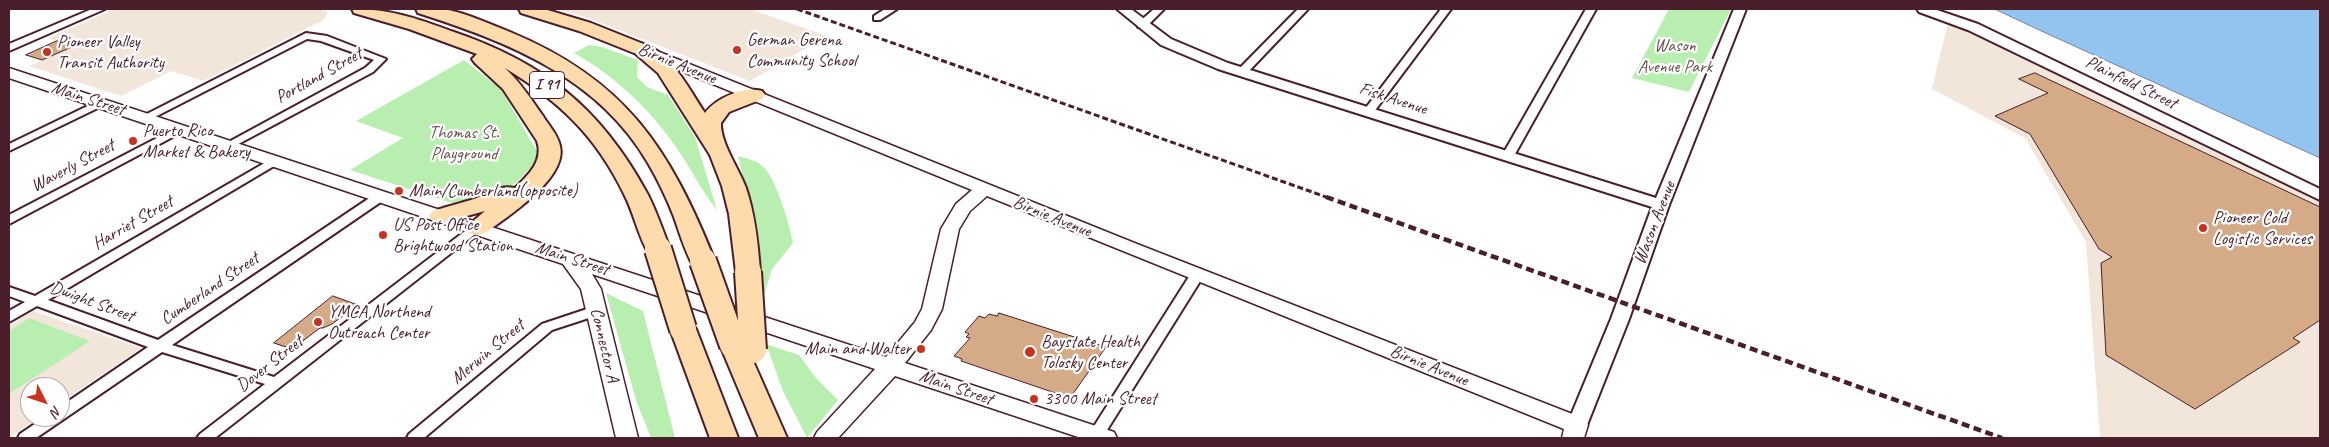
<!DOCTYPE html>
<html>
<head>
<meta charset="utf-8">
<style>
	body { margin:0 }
	#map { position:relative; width:2329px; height:447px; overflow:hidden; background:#fff; font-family:Caveat,sans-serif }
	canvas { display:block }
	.frame { position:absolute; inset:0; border:10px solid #4a1f2b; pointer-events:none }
	.north { position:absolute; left:20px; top:377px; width:50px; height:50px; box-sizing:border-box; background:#fff; border:1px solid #b7a5aa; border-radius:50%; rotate:131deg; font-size:14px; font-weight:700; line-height:20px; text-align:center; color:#4a1f2b }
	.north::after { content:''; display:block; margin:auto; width:18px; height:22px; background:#c8321e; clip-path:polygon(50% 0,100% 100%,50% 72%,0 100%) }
</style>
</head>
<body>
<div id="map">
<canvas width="2329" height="447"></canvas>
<div class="frame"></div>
<div class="north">N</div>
</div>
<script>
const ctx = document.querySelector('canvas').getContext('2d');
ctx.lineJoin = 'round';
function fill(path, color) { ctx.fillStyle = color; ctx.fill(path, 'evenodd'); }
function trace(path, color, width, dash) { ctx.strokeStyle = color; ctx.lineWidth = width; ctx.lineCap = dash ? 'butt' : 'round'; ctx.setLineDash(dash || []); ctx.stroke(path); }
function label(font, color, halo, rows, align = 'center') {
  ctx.font = font + ' Caveat,sans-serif'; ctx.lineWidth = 4.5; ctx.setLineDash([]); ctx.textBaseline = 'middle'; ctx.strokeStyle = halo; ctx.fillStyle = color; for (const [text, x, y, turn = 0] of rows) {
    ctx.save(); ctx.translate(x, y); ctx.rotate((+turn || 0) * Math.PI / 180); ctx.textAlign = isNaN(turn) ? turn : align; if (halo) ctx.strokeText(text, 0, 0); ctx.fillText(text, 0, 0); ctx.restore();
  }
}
const built = new Path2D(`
	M115,9H317L328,12L323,20L203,81L171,71L121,96L29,66L73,47L48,38Z
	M557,9H750L827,36L750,81L588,18Z
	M1948,22L1975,32L2320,199V438H2100L2086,242L2025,138L1932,89Z
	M33,311L141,348L60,403V387H30V417H39L9,438V326Z`);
const green = new Path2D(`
	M1669,9H1731L1689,92L1632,78Z
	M589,45L602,47L638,60L637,77L647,87L668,95L695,137L717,210C703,193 694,174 682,156C654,113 618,78 574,53Z
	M464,60L501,89L538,153L536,162L518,181L502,192L461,206L350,170L403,138L356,121Z
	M738,156C745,158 754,160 760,164C776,174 789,224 793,243L772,269L764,295L756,231Z
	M606,293L643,311L675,438H651L636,400Z
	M29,318L90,341L9,394V331Z
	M766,344L799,355L816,378L838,400L807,438L783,391Z`);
const water = new Path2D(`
	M1995,9H2320V158L2037,29Z`);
const building = new Path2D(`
	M57,41L74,46L42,60L26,55Z
	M2035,73L2320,207V320L2293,338L2300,342L2195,409L2106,355L2101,263L2112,257L2099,249L2030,134L1995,116L2048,93L2019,79Z
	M333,296L358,305L332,324L323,328H320L292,349L274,343Z
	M999,313L1087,341L1106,347L1070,398L961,361L962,359L954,356L970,338L966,337L969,334L965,332L979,316L985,318L989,314L997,316Z`);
const minor = new Path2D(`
	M92,9H105L9,51V44Z
	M885,9H897L880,20H874V16Z
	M1154,9H1164L1146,27H1138V23Z
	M1298,9H1308L1246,74H1238V70Z
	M1441,9H1451L1373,113H1365L1363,111L1365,109Z
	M1586,9H1596L1515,154L1513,156H1505L1503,154Z
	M306,33L327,36L386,59L373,72L229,149L225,148L223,146L225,144L365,68L374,60L321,41L307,39L149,120L145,121L139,118Z
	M100,100L105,103L104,105L9,151V144Z
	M180,126L184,127L186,129L184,131L9,224V215Z
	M275,157L279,159L281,161L279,163L48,300L158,340L377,193H385L387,196L385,199L172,345L274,377L473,225L477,224L483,228L215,438H197L200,434L265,384L162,352L36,438H18L20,434L45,417H60V407L148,347L37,306L9,322V311L25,302L9,296V287L35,296Z
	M1197,271L1204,275L1102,438H1090L1088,435L1091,431L1192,272Z
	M596,306L601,308L603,311L601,314L552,330L424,438H407L409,434L542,324Z`);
const tertiary = new Path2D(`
	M1117,9H1131L1171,39L1228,63L1656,198L1734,9H1746L1669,205L1629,319L1587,425L1584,430L1577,432L1570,430L1567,425L1611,319L1652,207L1218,69L1161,45Z
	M1917,9H1934L1978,24L2320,189V200L1968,30L1919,12Z`);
const secondary = new Path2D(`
	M642,45L1137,244L1585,419L1588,425L1584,438H1562L1564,429L987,196L970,211L959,229L942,309L931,330L905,363L1114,432L1117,438H1081L895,376L838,438H814L817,432L875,369L592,274L601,289L638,438H616L581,289L563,264L9,78V68L886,357L915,322L922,309L941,229L956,204L972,190L637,53L634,50Z`);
const primary = new Path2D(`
	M519,9H544L591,23L646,45L649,49L646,53H634L579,31L521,13Z`);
const motorway = new Path2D(`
	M352,9C390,9 416,18 451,31C543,62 600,107 647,193C656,210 663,231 670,249L667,254L658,257L649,254C638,236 634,213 624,194C596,136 559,101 505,68C520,82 531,99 543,116C549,126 558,135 560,146C568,178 507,217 485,233L477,235L469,233L465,228L485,211L441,223L433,221L429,216L433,211C445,207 458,204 471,200C485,196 499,184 515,188C528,175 544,161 537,141L503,89L475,63L472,59L477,54L409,29L354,13Z
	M416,9C424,9 434,8 442,9C465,12 489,24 510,32C626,80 670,149 715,261L712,267L703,269L694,267C685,252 680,234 674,217C667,199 658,180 648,163C598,77 508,42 418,13Z
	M640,43C671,51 688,88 705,113C716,98 744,86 762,91L765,95L762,99L729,112L721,123C720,142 739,169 746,188C755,215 758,243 760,272L757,278L748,280L739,278L736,272L729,214L722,186L710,155L658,73L630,49L633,45Z
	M683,320L692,323L696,329L738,438H710L670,329L674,323Z
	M733,336L742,338L746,345L787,438H759L720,345L724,338Z`);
const railFar1 = new Path2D(`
	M797,9L1329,198`);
const rail = new Path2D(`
	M1326,197L2002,438`);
const motorwayBridge = new Path2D(`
	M658,249L683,329
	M703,261L733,345
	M748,272L753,350`);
const markers = [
	[737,50,5,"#c8321e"],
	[47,52,5,"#c8321e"],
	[133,141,5,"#c8321e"],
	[399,191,5,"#c8321e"],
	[2203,228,5,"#c8321e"],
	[383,235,5,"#c8321e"],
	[318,322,5,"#c8321e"],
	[921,349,5,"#c8321e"],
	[1030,352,6,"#c8321e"],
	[1034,399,5,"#c8321e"]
];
const shields = [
	[547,85,35]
];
const shieldNames = [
	["I 91",547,85]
];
const poiNames = [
	["German Gerena",747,40],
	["Community School",747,61],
	["Pioneer Valley",57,42],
	["Transit Authority",57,63],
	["Puerto Rico",143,131],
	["Market & Bakery",143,152],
	["Main/Cumberland(opposite)",409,191],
	["Pioneer Cold",2213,218],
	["Logistic Services",2213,239],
	["US Post Office",393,225],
	["Brightwood Station",393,246],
	["YMCA Northend",328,312],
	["Outreach Center",328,333],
	["Baystate Health",1041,342],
	["Tolosky Center",1041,363],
	["Main and Walter",911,349,"right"],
	["3300 Main Street",1044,399]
];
const parkNames = [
	["Wason",1675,46],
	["Avenue Park",1675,67],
	["Thomas St.",464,133],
	["Playground",464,154]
];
const streetNames = [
	["Birnie Avenue",677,64,22],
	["Portland Street",319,76,-29],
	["Plainfield Street",2131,83,26],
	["Main Street",88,99,18],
	["Fisk Avenue",1393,99,18],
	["Waverly Street",73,166,-28],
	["Birnie Avenue",1052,217,22],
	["Harriet Street",133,223,-30],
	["Wason Avenue",1655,223,-69],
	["Main Street",572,259,18],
	["Cumberland Street",210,289,-34],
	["Dwight Street",92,302,20],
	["Connector A",604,345,77],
	["Merwin Street",488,352,-40],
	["Dover Street",270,364,-38],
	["Birnie Avenue",1429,366,22],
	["Main Street",956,388,19]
];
fill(built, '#f2e6db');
fill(green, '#b8efb1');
fill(water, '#93c4ef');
trace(water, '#7682a1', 1);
fill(building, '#d5aa86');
trace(building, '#4a1f2b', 1);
trace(minor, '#4a1f2b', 4);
trace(tertiary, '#4a1f2b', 4);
trace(secondary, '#4a1f2b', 3);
trace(primary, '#4a1f2b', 4);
trace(motorway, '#4a1f2b', 4);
fill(minor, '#fff');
fill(tertiary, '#fff');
fill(secondary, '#fff');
fill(primary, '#fedbac');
fill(motorway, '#fedbac');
trace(railFar1, '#4a1f2b', 3, [6, 3]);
trace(rail, '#4a1f2b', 4.5, [8, 4.5]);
trace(motorwayBridge, '#4a1f2b', 30, []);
trace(motorwayBridge, '#fedbac', 26);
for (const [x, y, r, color] of markers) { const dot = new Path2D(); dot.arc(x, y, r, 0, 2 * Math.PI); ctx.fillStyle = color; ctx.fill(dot); trace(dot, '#fff', 2); }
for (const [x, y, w] of shields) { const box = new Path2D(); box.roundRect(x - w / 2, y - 13.5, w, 27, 4); ctx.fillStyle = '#fff'; ctx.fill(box); trace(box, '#4a1f2b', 1); }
label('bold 16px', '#4a1f2b', null, shieldNames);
label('18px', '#4a1f2b', '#fff', poiNames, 'left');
label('18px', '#66534c', '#fff', parkNames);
label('18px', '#4a1f2b', '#fff', streetNames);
</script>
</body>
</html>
